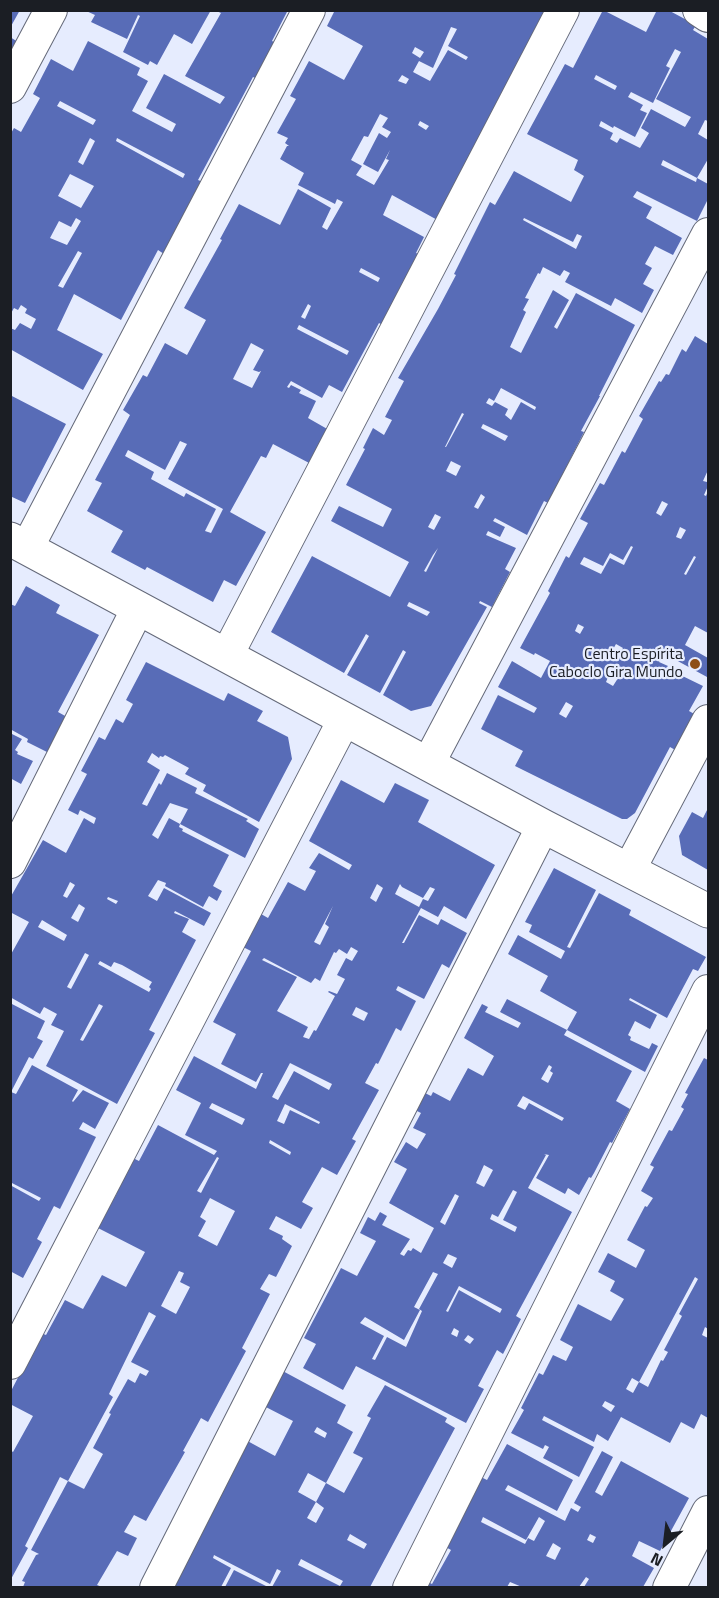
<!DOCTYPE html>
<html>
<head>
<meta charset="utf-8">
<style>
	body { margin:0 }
	#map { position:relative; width:719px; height:1598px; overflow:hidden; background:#e6ecfe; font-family:"Titillium Web",sans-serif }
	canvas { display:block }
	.frame { position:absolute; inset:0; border:12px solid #1b1e24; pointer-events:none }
	.north { position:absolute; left:635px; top:1514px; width:60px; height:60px; -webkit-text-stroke:4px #e6ecfe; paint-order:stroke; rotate:208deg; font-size:16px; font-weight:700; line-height:24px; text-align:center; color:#1b1e24 }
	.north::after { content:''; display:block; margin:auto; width:21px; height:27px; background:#1b1e24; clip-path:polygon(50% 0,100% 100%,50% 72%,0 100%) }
</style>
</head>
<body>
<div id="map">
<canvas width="719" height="1598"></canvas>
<div class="frame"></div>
<div class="north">N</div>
</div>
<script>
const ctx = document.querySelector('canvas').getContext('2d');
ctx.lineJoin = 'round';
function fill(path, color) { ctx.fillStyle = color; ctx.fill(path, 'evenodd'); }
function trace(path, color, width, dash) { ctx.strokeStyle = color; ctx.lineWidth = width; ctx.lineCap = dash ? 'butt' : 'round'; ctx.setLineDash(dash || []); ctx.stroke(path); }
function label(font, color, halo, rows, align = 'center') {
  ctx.font = font + ' "Titillium Web",sans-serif'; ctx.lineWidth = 4.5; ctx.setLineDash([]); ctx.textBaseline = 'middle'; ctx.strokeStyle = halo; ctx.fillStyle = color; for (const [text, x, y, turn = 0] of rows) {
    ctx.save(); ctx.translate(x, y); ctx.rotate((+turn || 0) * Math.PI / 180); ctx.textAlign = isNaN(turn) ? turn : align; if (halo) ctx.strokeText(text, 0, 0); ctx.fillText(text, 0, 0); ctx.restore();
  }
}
const building = new Path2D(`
	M10,10H20L10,28Z
	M84,10H129L132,12L133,10H211L192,44L174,34L157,65L150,61L148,65L123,52L140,16L138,15L127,39L91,22L95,15Z
	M214,10H288L272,41L276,43L257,79L253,77L198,180L203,182L164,254L158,250L121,320L74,294L57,330L103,354L83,390L10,349V328L15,330L20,323L31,329L36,319L25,313L27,309L21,305L18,310L14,308L10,315V135L14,128L21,132L40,98L33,94L51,59L73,71L88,41L140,68L137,75L148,81L132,111L172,132L176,124L146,108L164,74L220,104L225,97L185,76L221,13ZM60,101L96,120L93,125L57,106ZM90,138L95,141L83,165L78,162ZM117,138L185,174L183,178L116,141ZM70,174L94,186L81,208L58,196ZM76,218L81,221L67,245L50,238L59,221L71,227ZM78,251L82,253L63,288L58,286Z
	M335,10H546L441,222L392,195L383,215L424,237L416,253L423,256L384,326L379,323L342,392L329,385L322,398L291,381L287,387L289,388L291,385L301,390L299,393L316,401L308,418L329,430L311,464L273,444L266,458L261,456L230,512L266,532L236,586L224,580L213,602L147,567L145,570L111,552L123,531L87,511L102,483L95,480L130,415L123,410L143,375L147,377L165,343L187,355L206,320L184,308L222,240L220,239L239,204L280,225L298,189L331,208L322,227L327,230L343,202L337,199L335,204L298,185L304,173L280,159L287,146H289L285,143L288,138L277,133L296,99L290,96L309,61L344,80L363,46L327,26ZM451,27L457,29L448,46L468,57L466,60L448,50L430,81L413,72L419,61L433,68ZM415,47L424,52L420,58L412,53ZM402,75L409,79L406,84L398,81ZM380,114L388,118L382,127L391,132L387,138L379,133L363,164L378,172L390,150L386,159L389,160L374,185L356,175L362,166L351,160L364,136L368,137ZM420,121L429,126L426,130L418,125ZM361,268L380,278L378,282L359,272ZM308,304L311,306L305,319L301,317ZM299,325L349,351L347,355L297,329ZM251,343L264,350L253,370L259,372L261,371L252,388L233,379ZM180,441L187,444L168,479L223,509L211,533L205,531L216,509L186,493L184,497L151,479L154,472L125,456L128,450L165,470Z
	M603,10L646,32L657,10H668L696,25L693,30L708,39V121L705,120L698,134L708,140V159L697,178L708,184V199L697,221L637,191L633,197L652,207L646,218L682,238L673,255L655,246L645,264L652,268L643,284L654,290L642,313L615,298L611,306L565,282L570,273L564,270L560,276L543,267L540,274L538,273L525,298L529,299L523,310L526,312L510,347L521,353L553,290L569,300L554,327L557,329L576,293L635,325L599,396H600L581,431L584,432L548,503L544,501L527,535L495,518L493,521L505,527L500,537L488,531L486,535L516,548L505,569L510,572L492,607L480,601L479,603L487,607L431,706L411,711L383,695L406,652L403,650L380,693L347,675L369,636L366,634L344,673L271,632L312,556L390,597L409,562L331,521L339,506L383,527L392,509L346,485L365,449L363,448L373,428L384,435L392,420L385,417L404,381L398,378L438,309L456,275L454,274L490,202L495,205L514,171L571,202L584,176L574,170L578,160L527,134L565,64L573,68ZM675,49L681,52L656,99L691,117L685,127L651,109L641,128L649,133L640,148L620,138L617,143L610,139L613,133L599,126L601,121L613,128L614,126L635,137L647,113L640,110L643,105L628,97L631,92L653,103L670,68L666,66ZM596,75L617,86L615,90L594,79ZM663,160L697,178L696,182L661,165ZM524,218L573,242L577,234L582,236L576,249L523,220ZM501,388L536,407L535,410L521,402L511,420L505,415L508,409L495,402L492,406L486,403L489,398L494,401ZM462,413L464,414L446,447H445ZM483,424L508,436L505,441L481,428ZM451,461L461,466L456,476L446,471ZM481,494L485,497L478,509L474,507ZM435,514L441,517L434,530L428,527ZM438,548L426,572L424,571L433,555ZM409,602L430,612L427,616L407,606Z
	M10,37L18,42L10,55Z
	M695,336L708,344V470L703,481L707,482L708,479V486L704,495L706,496L708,491V633L695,626L685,645L708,658V674L707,677L663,653L659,662L668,666L666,668L703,686L689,711L696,715L677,751L670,747L635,813L627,819H622L515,766L523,751L481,729L498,695L534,713L537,708L498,687L512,661L541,678L550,661L535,653L534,655L520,648L550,593L548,591L566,556L569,558L588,523L580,519L600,483L604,485L622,451L625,453L643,419L639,416L659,381L661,382L666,374L669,375L682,349L686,352ZM662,501L668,504L661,516L656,513ZM680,527L686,530L681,539L676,537ZM631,546L633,547L624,565L610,558L601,574L580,564L584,557L603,566L610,553L623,560ZM694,556L696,557L686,575L684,574ZM578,624L584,627L580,634L575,631ZM616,644L623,648L619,655L612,651ZM611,670L620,675L613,686L606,682ZM566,702L573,706L566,718L559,714Z
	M10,395L66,424L25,503L10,496Z
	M26,586L60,605L56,613L99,635L58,712L67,717L47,752L27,742L28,739L10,729V604L15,606Z
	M146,662L224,701L228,693L263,711L257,721L288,737L292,759L259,822L203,791L206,785L185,774L189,768L165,755L163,757L160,756L159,758L152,753L147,762L160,770L142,804L147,806L159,783L161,785L167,773L197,788L195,793L248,819L246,821L259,829L245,858L180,824L188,809L170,803L152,835L158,839L169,818L180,824L179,827L183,829L182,831L229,855L213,886L222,891L217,901L209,896L203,907L165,886L166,883L158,880L148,896L157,901L164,888L211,913L204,926L175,911L174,913L189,919L182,932L196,940L149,1030L155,1033L117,1104L46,1066L64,1031L51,1025L57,1014L44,1007L40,1014L10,997V956L29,922L10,912V898L43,840L66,853L84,818L94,824L96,818L80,810L78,815L68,810L87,774L81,771L99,737L105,740L116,719L123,723L133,704L126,700ZM70,882L75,885L67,898L63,896ZM108,897L118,901L116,904L107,899ZM79,904L85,908L78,922L71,918ZM42,920L67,935L64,941L38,927ZM85,953L89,955L71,989L67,987ZM100,961L111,967L114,962L122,965L152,982L149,987L151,989L149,992L98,964ZM99,1004L103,1006L83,1041L80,1040Z
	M10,733L22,739L15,750L18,752L17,754L33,761L21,784L10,778Z
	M341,780L384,803L395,783L429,800L418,822L495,865L466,919L444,906L438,917L421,908L402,943H404L419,915L438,925L441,919L467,933L449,968L442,964L424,999L398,986L396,990L416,1001L401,1031L396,1028L378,1064L376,1063L365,1083L379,1090L352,1139L356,1141L337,1175L322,1167L302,1202L313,1208L301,1229L276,1216L269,1229L283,1236L282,1239L292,1246L276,1277L269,1274L260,1289L270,1294L242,1348L246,1351L208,1422L201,1418L183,1451L185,1452L146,1521L134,1515L124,1532L137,1538L128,1556L117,1551L97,1585L102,1587H23L25,1582L22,1581L36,1555L39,1554L31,1550L68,1481L84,1489L103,1454L93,1448L111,1414L109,1413L128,1379L135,1383L140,1373L146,1376L149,1371L131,1362L156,1316L149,1312L109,1394L113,1397L68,1481L60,1477L25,1546L28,1548L10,1581V1450L13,1452L33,1416L10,1404V1393L41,1333L46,1335L65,1300L83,1309L102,1275L126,1287L145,1252L98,1228L117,1193L114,1192L133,1158L139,1161L158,1125L214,1155L217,1151L185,1135L201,1103L176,1090L194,1056L256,1089L263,1073H261L256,1082L221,1064L236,1034L213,1022L251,951L243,947L261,914L268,918L288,882L305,891L316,871L309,868L319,853L349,870L352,865L309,841ZM377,884L383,888L376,902L370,898ZM400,884L402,887L423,898L430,887L435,889L428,901L423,899L419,907L395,894ZM333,906L325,924L329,927L320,945L314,942ZM351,947L358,951L352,961L346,958L337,975L345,979L337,994L329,991L328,992L335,996L316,1031L314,1030L309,1039L303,1037L308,1027L277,1011L297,977L262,960L264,958L311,983L315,978L320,981L334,952L336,953L339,949L347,954ZM356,1007L368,1013L364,1021L352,1015ZM290,1063L332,1084L329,1090L294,1071L278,1100L272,1097ZM212,1103L245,1119L242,1125L209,1108ZM285,1104L320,1122L319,1124L290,1110L284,1124L277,1121ZM270,1140L291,1152L290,1155L269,1143ZM217,1157L219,1158L201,1193L197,1191ZM210,1198L235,1211L217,1246L198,1236L206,1221L200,1217ZM179,1271L184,1273L180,1282L190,1287L176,1314L161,1306Z
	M708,808V870L682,855L679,836L692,812L703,818Z
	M554,868L596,890L567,947L570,948L599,893L631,910L629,915L706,957L698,971L693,969L667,1018L630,998L629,1000L657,1015L650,1029L635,1021L628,1035L631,1037L630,1040L649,1049L652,1043L658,1046L645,1072L567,1030L564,1035L632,1071L616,1101L630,1109L612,1143L610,1142L594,1173L591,1178L589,1177L579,1195L568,1188L565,1194L536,1178L549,1155L544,1154L546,1155L528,1188L572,1212L516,1316L521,1319L503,1354L497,1350L478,1386L484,1389L466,1423L356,1366L343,1390L303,1368L316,1344L304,1338L341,1268L357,1276L376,1241L360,1233L368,1217L375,1221L380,1212L387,1216L382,1225L410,1239L400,1254L404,1256L408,1250L411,1251L413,1248L421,1253L434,1228L389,1203L407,1169L394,1162L406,1142L417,1149L426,1134L413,1128L421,1113L415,1110L423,1092L431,1096L433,1092L450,1101L468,1068L483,1076L494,1056L464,1038L482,1004L488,1007L485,1012L518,1028L521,1023L500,1012L507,999L567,1030L577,1012L540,991L548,976L508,954L518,935L561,959L565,951L529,932L532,925L525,922ZM549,1065L552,1067L550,1071L553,1073L548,1083L541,1079ZM523,1096L564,1118L562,1121L529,1103L525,1110L517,1106ZM484,1165L493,1170L484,1187L476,1183ZM513,1190L517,1192L503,1220L517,1227L515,1232L490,1219L492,1214L498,1217ZM455,1194L459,1196L445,1225L440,1222ZM448,1254L457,1258L452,1268L443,1263ZM433,1272L438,1274L419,1309L422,1311L406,1347L387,1337L375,1360L372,1359L384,1336L360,1323L365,1317L404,1340L420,1310L414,1307ZM459,1286L502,1309L500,1313L459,1290L448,1312L446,1311ZM454,1328L459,1331L457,1337L451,1334ZM468,1335L474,1339L470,1344L464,1340Z
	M10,1003L45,1021L37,1038L43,1041L33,1059L29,1057L11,1092L16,1094L32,1065L78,1090L72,1101L73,1102L83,1090L109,1103L95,1129L83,1122L79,1129L96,1137L60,1209L54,1206L37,1239L42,1242L23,1278L10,1271V1185L39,1201L41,1198L10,1182Z
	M704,1058L708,1060V1329L705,1327L702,1335L708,1338V1418L701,1414L694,1429L681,1422L670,1443L621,1417L608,1441L597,1434L594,1442L544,1416L542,1420L594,1447L579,1477L543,1458L549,1447L545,1445L543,1449L511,1433L524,1410L521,1408L539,1373L543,1375L553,1355L566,1361L573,1347L560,1340L578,1304L611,1321L624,1299L610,1291L615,1281L598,1272L608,1253L636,1268L645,1250L627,1240L645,1206L647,1207L653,1198L641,1191L654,1167L650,1165L669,1130L672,1131L684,1109L681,1107L688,1094L685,1093ZM695,1277L698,1279L679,1314L682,1316L664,1350L668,1352L663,1361L661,1360L648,1387L639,1382L633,1393L626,1389L632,1378L639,1382ZM605,1401L615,1406L611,1412L602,1406Z
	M279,1369L346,1405L337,1423L353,1432L326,1483L308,1473L298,1492L316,1502L326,1483L344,1493L363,1458L353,1453L371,1418L367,1416L385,1385L447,1418L445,1422L455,1428L370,1587H272L281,1571L277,1569L270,1584L214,1555L213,1558L231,1568L221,1587H171L235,1468L229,1464L242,1438L275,1456L293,1421L260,1404ZM317,1427L327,1433L325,1438L314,1432ZM316,1502L324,1508L316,1523L307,1518ZM350,1534L367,1544L364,1549L347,1540ZM301,1559L343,1581L340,1586L298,1565Z
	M507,1444L573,1480L557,1511L508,1485L505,1490L565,1521L571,1508L578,1512L581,1507L574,1503L602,1451L613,1457L595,1492L602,1496L621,1461L689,1498L660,1551L639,1541L632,1556L654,1568L643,1587H584L589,1579L586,1577L579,1587H522L510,1582L507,1587H425L428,1582L432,1584L451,1550L444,1546L481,1477L487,1480ZM483,1517L526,1540L539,1517L545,1521L534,1541L528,1538L525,1544L481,1522ZM590,1534L596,1537L593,1543L587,1540ZM553,1543L561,1548L555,1560L546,1556Z
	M234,1570L266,1586L265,1587H225Z`);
const street = new Path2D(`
	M699,10L708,16
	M10,87L51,10
	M27,548L309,10
	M227,655L563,10
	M428,764L708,234
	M10,862L138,608
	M629,870L708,721
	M10,1363L344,720
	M156,1588L543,826
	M409,1588L708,991
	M669,1588L708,1512`);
const secondary = new Path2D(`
	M10,539L543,826L708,911`);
const markers = [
	[695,664,6,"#8e4f16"]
];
const poiNames = [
	["Centro Espírita",683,655],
	["Caboclo Gira Mundo",683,673]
];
fill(building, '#586cb7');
trace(street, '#646979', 34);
trace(secondary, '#646979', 35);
trace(street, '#fff', 32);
trace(secondary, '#fff', 33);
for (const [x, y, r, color] of markers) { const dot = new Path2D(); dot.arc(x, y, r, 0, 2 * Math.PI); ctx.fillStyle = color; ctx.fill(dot); trace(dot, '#e6ecfe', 2); }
label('16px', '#1b1e24', '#e6ecfe', poiNames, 'right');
</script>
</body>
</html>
